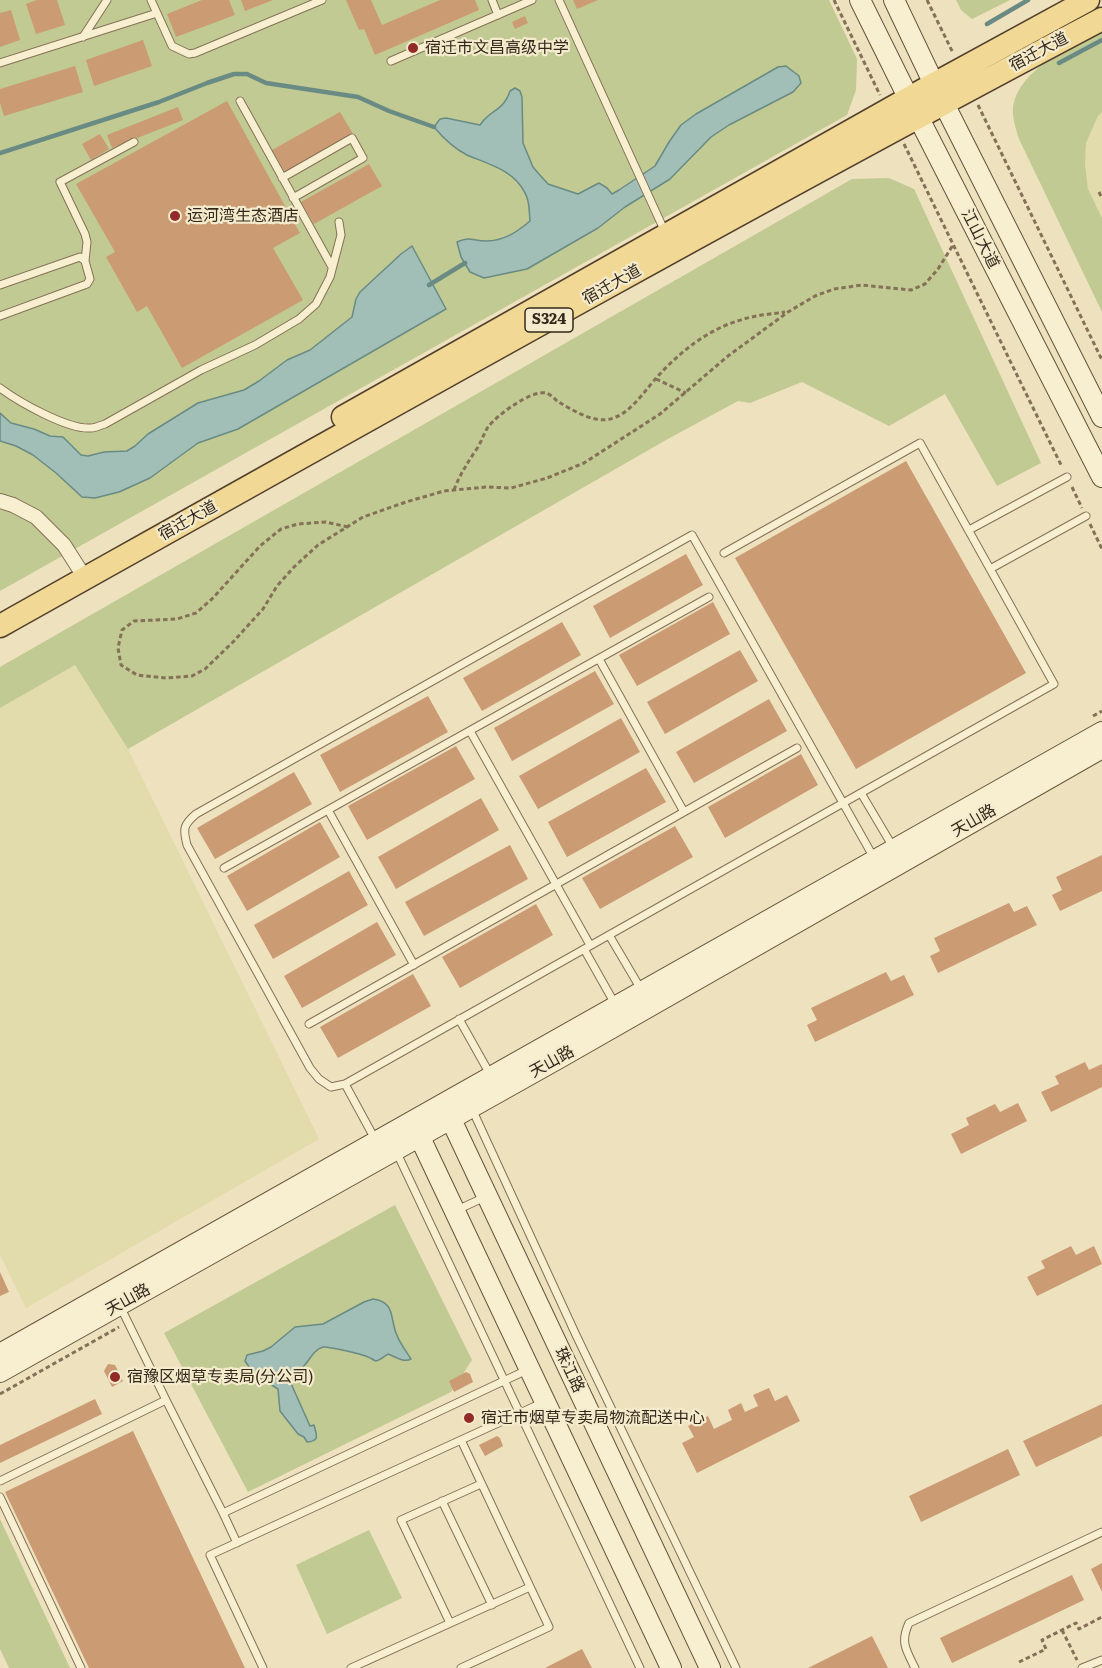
<!DOCTYPE html>
<html>
<head>
<meta charset="utf-8">
<style>
	body { margin:0 }
	canvas { display:block; background:#ede1be }
</style>
</head>
<body>
<canvas width="1102" height="1668"></canvas>
<script>
const ctx = document.querySelector('canvas').getContext('2d');
ctx.lineJoin = 'round';
function fill(path, color) { ctx.fillStyle = color; ctx.fill(path, 'evenodd'); }
function trace(path, color, width, dash) { ctx.strokeStyle = color; ctx.lineWidth = width; ctx.lineCap = dash ? 'butt' : 'round'; ctx.setLineDash(dash || []); ctx.stroke(path); }
function label(font, color, halo, rows, align = 'center') {
  ctx.font = font + ' Literata,"Noto Sans SC",serif'; ctx.lineWidth = 4.5; ctx.setLineDash([]); ctx.textBaseline = 'middle'; ctx.strokeStyle = halo; ctx.fillStyle = color; for (const [text, x, y, turn = 0] of rows) {
    ctx.save(); ctx.translate(x, y); ctx.rotate((+turn || 0) * Math.PI / 180); ctx.textAlign = isNaN(turn) ? turn : align; if (halo) ctx.strokeText(text, 0, 0); ctx.fillText(text, 0, 0); ctx.restore();
  }
}
const farmland = new Path2D(`
	M1102,112V218L1088,189L1085,164L1086,143L1098,116Z
	M75,665L128,749L319,1139L26,1308L0,1255V708Z`);
const green = new Path2D(`
	M0,0H829L857,59L856,90L847,115L0,591Z
	M956,0H1010L972,19L961,10Z
	M1102,31V112L1098,116L1086,143L1085,164L1088,189L1102,218V312L1019,139C1016,129 1012,118 1013,107C1019,68 1072,47 1102,31Z
	M889,178L914,189L1041,463L997,486L945,394L889,426L802,382L750,403L738,401L666,440L128,749L75,665L0,708V667L852,179Z
	M395,1205L472,1360L451,1392L248,1492L164,1333Z
	M0,1519L70,1668H9L0,1649Z
	M369,1530L402,1598L327,1634L296,1565Z`);
const water = new Path2D(`
	M786,66L799,76L801,83L793,92L729,125L711,137L670,179L625,207L598,228L527,269L484,278L470,272L461,257L457,242C471,236 472,241 486,241C504,241 517,232 530,221C529,212 530,201 525,193C514,170 488,164 467,155C453,148 444,139 434,127L440,119L446,118L480,125C490,109 503,112 510,91L515,88L520,91L522,97L523,143L533,167L539,174L548,184L578,194L599,183L607,188L612,194L619,190L655,166L669,142L681,125L696,114L778,67Z
	M412,246L446,309L238,429L198,443L150,478L119,492L95,498L82,497L56,473L33,455L16,446L0,441V413L11,423L34,429L50,436L63,437L81,455L88,456L104,452L127,451L135,446L148,434L198,403L244,390L259,381L287,360L310,350L352,317L356,299L360,292L401,254Z
	M373,1299C395,1302 390,1317 396,1333C399,1342 406,1351 411,1359C404,1363 396,1357 388,1354C385,1356 379,1361 376,1361C375,1361 369,1357 368,1357C362,1354 327,1346 323,1347C313,1350 310,1360 303,1367C299,1371 293,1375 289,1379L310,1426L314,1425C316,1434 321,1441 307,1442L304,1437L298,1434L280,1411L278,1389L254,1374L245,1361L247,1355L263,1351L271,1347L295,1327L323,1324L364,1302Z`);
const stream = new Path2D(`
	M987,24L1028,0
	M1059,63L1102,40
	M0,153L159,102L207,83L234,74H247L266,83L358,97L389,111L434,127
	M429,285L465,263`);
const building = new Path2D(`
	M37,0H57L65,25L36,34L26,4Z
	M202,0H229L235,15L176,37L167,14Z
	M241,0H273L245,11Z
	M346,0H371L382,25L440,0H475L479,10L375,55L364,29L359,30Z
	M573,0H598L577,9Z
	M11,10L20,40L0,47V13Z
	M525,16L528,23L515,29L512,22Z
	M143,40L152,66L94,86L86,60Z
	M75,66L83,92L4,116L0,103V89Z
	M227,101L300,233L273,248L303,300L182,368L147,306L137,312L106,257L115,252L76,184Z
	M178,107L183,120L112,148L107,135Z
	M340,112L353,134L285,172L272,150Z
	M100,134L109,149L91,160L82,144Z
	M369,164L382,186L314,224L301,202Z
	M906,461L1026,673L856,769L735,558Z
	M686,554L703,585L610,638L593,606Z
	M713,602L730,634L637,686L619,655Z
	M562,622L581,655L482,711L463,678Z
	M740,650L758,681L665,734L647,702Z
	M595,671L614,704L512,761L494,728Z
	M428,696L448,732L340,792L320,755Z
	M769,699L787,731L694,783L676,752Z
	M621,718L640,752L538,809L519,776Z
	M456,746L475,779L367,840L348,806Z
	M801,754L818,785L725,838L708,807Z
	M646,768L666,802L567,857L548,822Z
	M294,772L312,804L215,859L197,828Z
	M481,798L499,830L396,889L378,857Z
	M320,822L340,857L247,911L227,876Z
	M675,826L693,857L600,909L582,878Z
	M510,845L528,879L424,936L405,902Z
	M1102,855V891L1060,911L1052,895L1062,890L1056,877Z
	M349,871L368,905L273,959L254,925Z
	M1009,903L1014,912L1027,906L1037,925L938,973L930,956L940,951L934,938Z
	M536,904L553,935L460,988L442,957Z
	M377,922L396,955L302,1008L284,976Z
	M886,972L891,981L904,975L914,995L815,1042L807,1025L817,1020L811,1008Z
	M413,974L431,1006L338,1058L320,1027Z
	M1085,1062L1089,1070L1102,1064V1087L1051,1112L1041,1092L1059,1084L1055,1076Z
	M1018,1103L1027,1121L961,1154L951,1134L969,1125L966,1118L995,1104L1000,1112Z
	M1071,1246L1076,1255L1094,1246L1102,1264L1037,1296L1027,1277L1045,1268L1041,1261Z
	M0,1272L9,1292L0,1296Z
	M108,1364L115,1365L123,1381L112,1387L104,1371Z
	M466,1372L470,1374L473,1382L454,1392L449,1381Z
	M769,1388L775,1401L787,1395L800,1421L697,1473L682,1443L694,1437L688,1426L708,1416L714,1429L732,1420L728,1410L741,1403L745,1412L758,1406L753,1395Z
	M95,1399L102,1414L0,1463V1445Z
	M1102,1404V1436L1036,1467L1023,1441Z
	M133,1431L245,1668H89L5,1492Z
	M497,1436L500,1438L503,1446L485,1456L479,1445Z
	M1008,1449L1020,1475L921,1522L909,1496Z
	M1102,1563V1592L1091,1569Z
	M1072,1575L1084,1600L952,1663L940,1638Z
	M872,1636L888,1668H808Z
	M582,1649L592,1668H545Z`);
const path = new Path2D(`
	M834,0L880,95
	M927,0L953,53
	M978,105L1102,360
	M904,144L1062,467
	M1099,192L1102,198
	M656,379L686,393
	M1072,487L1082,508
	M454,490C460,474 468,462 478,447C482,440 484,433 488,427C497,415 531,390 546,393C550,394 554,398 557,401C574,411 597,426 616,417C633,410 646,389 658,376C682,350 710,328 744,319C757,315 772,314 785,312
	M1090,524L1102,549
	M348,527L326,522L298,524L281,529L260,546L212,599L196,613L177,619L134,621L122,630L118,648L121,665L137,675L166,678L192,676L205,669L233,642L263,609L277,586L294,567L318,545L363,517L406,502L444,491L486,487L511,488L547,478L584,463L660,414L728,356L788,312L815,296L834,289L862,285L911,290L925,284L938,269L953,245
	M1093,716L1102,711
	M0,1394L119,1327
	M1062,1630L1077,1660
	M1019,1662L1046,1649L1042,1640L1076,1623L1079,1629L1102,1617`);
const lane = new Path2D(`
	M151,0L172,46L189,54L195,53L322,0
	M492,0L498,15
	M559,0L665,232
	M83,37L107,0
	M391,61L532,0
	M0,63L157,13
	M240,101L332,267
	M282,178L352,138L363,158L293,198
	M85,261L87,242L85,234L60,182L134,142
	M0,285L80,257L85,261L90,279L87,284L0,316
	M0,388C19,402 68,430 91,428C95,428 101,425 105,424L201,370L255,345L299,319L316,304L330,277L341,235L339,222
	M969,530L1067,477
	M990,569L1086,516
	M599,659L684,812
	M470,731L590,945
	M861,793L893,847
	M328,810L414,965
	M224,868L709,597
	M609,935L642,991
	M584,949L615,1004
	M459,1019L491,1076
	M309,1024L797,748
	M345,1084L331,1087L319,1079L310,1068L187,845C183,829 183,825 196,814L692,535L874,858
	M472,1109L576,1335L736,1668
	M376,1141L345,1084L1054,684L920,443L724,553
	M396,1151L640,1668
	M457,1210L485,1197
	M120,1306L166,1400
	M461,1440L549,1627L461,1668
	M0,1481L166,1400L223,1513L527,1370
	M0,1497L81,1668
	M442,1501L492,1605
	M223,1513L237,1543
	M450,1623L401,1520L481,1484
	M263,1668L210,1555L544,1402
	M351,1668L530,1587
	M915,1668C906,1650 900,1642 909,1623L1102,1532
	M1082,1668L1102,1660`);
const street = new Path2D(`
	M0,501L13,505L36,517L64,545L85,578`);
const secondary = new Path2D(`
	M860,0L909,99L1102,477
	M894,0L934,84L1102,417
	M446,1109L710,1668
	M415,1127L671,1668
	M0,1354L1102,732
	M0,1372L561,1057L1102,748`);
const primary = new Path2D(`
	M343,417L934,84L1088,0
	M0,626C366,421 731,215 1102,19`);
const markers = [
	[413,48,6,"#922b28"],
	[175,216,6,"#922b28"],
	[115,1377,6,"#922b28"],
	[469,1418,6,"#922b28"]
];
const shields = [
	[549,320,48]
];
const shieldNames = [
	["S324",549,320]
];
const poiNames = [
	["宿迁市文昌高级中学",425,48],
	["运河湾生态酒店",187,216],
	["宿豫区烟草专卖局(分公司)",127,1377],
	["宿迁市烟草专卖局物流配送中心",481,1418]
];
const streetNames = [
	["宿迁大道",1039,52,-28],
	["江山大道",980,239,63],
	["宿迁大道",612,285,-29],
	["宿迁大道",188,521,-29],
	["天山路",974,821,-30],
	["天山路",552,1062,-29],
	["天山路",128,1300,-29],
	["珠江路",569,1370,65]
];
fill(farmland, '#e2dbab');
fill(green, '#c1ca92');
fill(water, '#a1beb7');
trace(water, '#698b84', 1.5);
trace(stream, '#698b84', 4.5);
fill(building, '#cb9b74');
trace(lane, '#847157', 9);
trace(street, '#847157', 16);
trace(secondary, '#66523a', 22);
trace(primary, '#523f2c', 25);
trace(path, '#847157', 3, [4.5, 3]);
trace(lane, '#f8eed0', 7);
trace(street, '#f8eed0', 14);
trace(secondary, '#f8eed0', 20);
trace(primary, '#f1d894', 22);
for (const [x, y, r, color] of markers) { const dot = new Path2D(); dot.arc(x, y, r, 0, 2 * Math.PI); ctx.fillStyle = color; ctx.fill(dot); trace(dot, '#f4ebcd', 2); }
for (const [x, y, w] of shields) { const box = new Path2D(); box.roundRect(x - w / 2, y - 12, w, 24, 4.5); ctx.fillStyle = '#f4ebcd'; ctx.fill(box); trace(box, '#34281b', 1.5); }
label('bold 15px', '#34281b', null, shieldNames);
label('16px', '#34281b', '#f4ebcd', poiNames, 'left');
label('16px', '#34281b', '#f4ebcd', streetNames);
</script>
</body>
</html>
